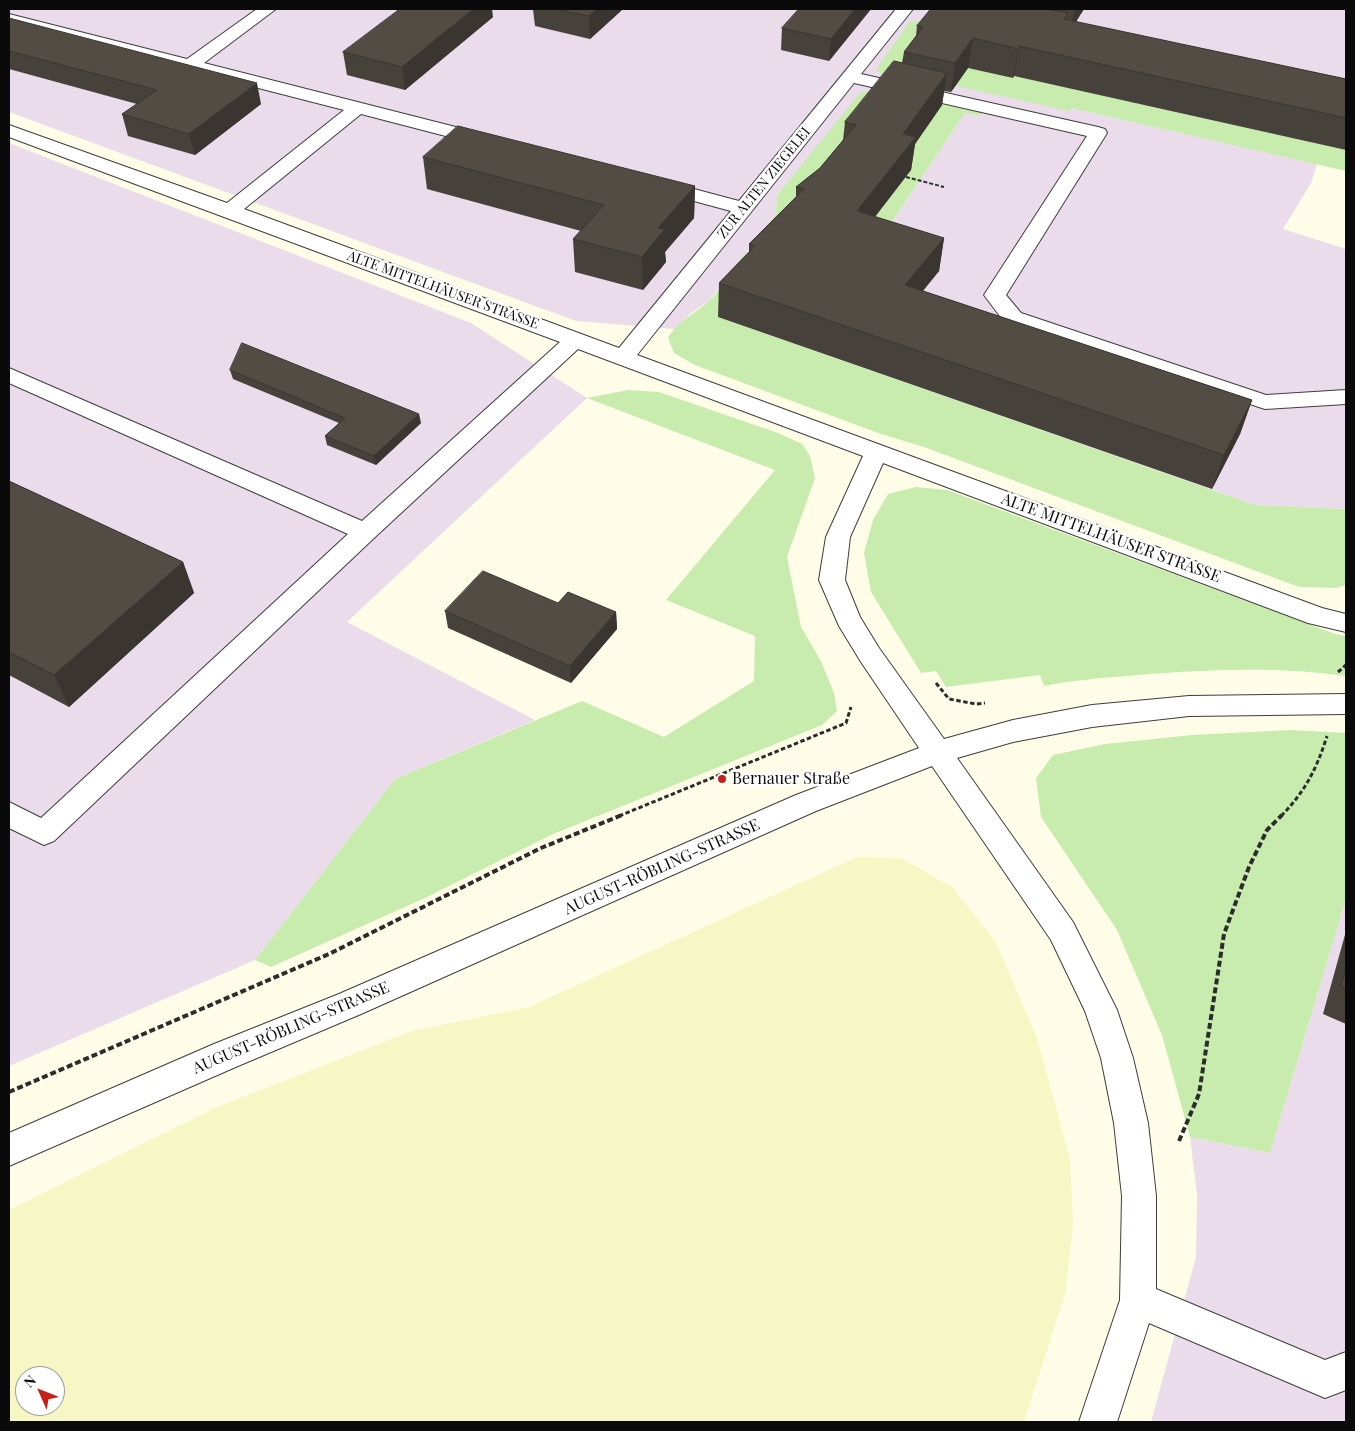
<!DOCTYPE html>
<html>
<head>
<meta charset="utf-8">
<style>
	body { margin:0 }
	#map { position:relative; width:1355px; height:1431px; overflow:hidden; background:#fffde7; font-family:"Playfair Display",serif }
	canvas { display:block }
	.frame { position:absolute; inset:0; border:10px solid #0a0a0a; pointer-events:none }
	.north { position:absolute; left:15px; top:1366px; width:50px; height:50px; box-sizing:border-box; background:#fff; border:1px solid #9d9d9d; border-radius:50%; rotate:314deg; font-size:14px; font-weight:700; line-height:20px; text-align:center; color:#0a0a0a }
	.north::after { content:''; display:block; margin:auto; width:18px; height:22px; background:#c42218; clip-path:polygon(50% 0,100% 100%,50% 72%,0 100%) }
</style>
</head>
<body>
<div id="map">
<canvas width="1355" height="1431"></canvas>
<div class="frame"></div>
<div class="north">N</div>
</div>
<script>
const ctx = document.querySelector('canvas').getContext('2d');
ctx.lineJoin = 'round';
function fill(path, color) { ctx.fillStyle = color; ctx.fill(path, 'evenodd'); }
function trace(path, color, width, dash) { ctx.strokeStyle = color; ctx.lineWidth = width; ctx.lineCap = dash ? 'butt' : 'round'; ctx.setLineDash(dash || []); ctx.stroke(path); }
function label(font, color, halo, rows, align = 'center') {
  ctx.font = font + ' "Playfair Display",serif'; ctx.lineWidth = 5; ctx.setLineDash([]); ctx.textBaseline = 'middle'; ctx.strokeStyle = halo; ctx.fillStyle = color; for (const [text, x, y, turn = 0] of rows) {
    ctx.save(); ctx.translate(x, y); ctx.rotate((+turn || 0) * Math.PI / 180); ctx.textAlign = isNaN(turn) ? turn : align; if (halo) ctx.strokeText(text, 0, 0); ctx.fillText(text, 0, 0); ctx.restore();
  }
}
const industrial = new Path2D(`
	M9,9H1346V150L1015,76L1013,78L907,75L1071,108L1317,164L1311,183L1283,229L1346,249V509L1255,505L718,317L734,269L709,301L691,313L674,329L576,321L9,112ZM877,89L978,112L980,116L965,113L877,244L758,237L776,214L777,194Z
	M9,143L471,323L587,398L347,622L535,720L395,779L255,960L9,1066Z
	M1346,898V1422H1151L1196,1257L1197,1194L1190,1137L1270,1153Z`);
const farmland = new Path2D(`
	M857,857L901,858L952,887L996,942L1037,1038L1070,1159L1073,1225L1065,1294L1024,1422H9V1210L217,1107L412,1031L529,1007ZM25,1376H55V1406H25Z`);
const green = new Path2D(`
	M929,19L914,55L1013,78L1014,76L1346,150V171L1071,108L1069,111L907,75L888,79L876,70L909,22Z
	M877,89L978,112L981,116L965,113L877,244L757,238L776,214L777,195L860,93Z
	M745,253L766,258L718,317L1255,505L1346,509V585L1336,588L1299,587L924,447L881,434L695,365L674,353L668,338C678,320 695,314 709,301C723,288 734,269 745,253Z
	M628,390L659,392L778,433L802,444L810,456L815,478L787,557L801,627L820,659L834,693L837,711L822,725L551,835L425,898L271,967L255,960L395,779L582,701L664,737L754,681L755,636L666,600L775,470L587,398Z
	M916,487L947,490L1335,634L1346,636V676C1282,667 1215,669 1151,674C1115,677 1079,679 1044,686L1040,675L946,687L936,671L921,673L871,592L864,553L873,520L888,494Z
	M1291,730L1346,733V898L1270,1153L1190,1137L1162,1035L1117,930L1041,817L1036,778L1053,755L1105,744L1192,735Z`);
const pathFar2 = new Path2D(`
	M906,177L944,187`);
const pathFar1 = new Path2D(`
	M1338,672L1346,665
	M936,683L949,699L976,704L985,703
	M619,816L846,723L851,707
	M1281,816C1305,792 1317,768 1327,736`);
const path = new Path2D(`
	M9,1092L329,954L541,848L622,815
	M1179,1141L1199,1094L1224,934L1249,867L1267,830L1282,815`);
const minor = new Path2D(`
	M257,9H276L204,63L495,137L497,141L495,145L488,147L361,114L244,209L619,348L731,211L653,190L650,186L653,182L660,180L739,201L896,9H913L861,74L1098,127L1105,129L1107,133L1006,295L1021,313L1266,395L1346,390V404L1265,409L1005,323L984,295L1087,136L854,83L637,355L1322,608L1346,614V632L1308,623L883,463L850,537L845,580L860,617L879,648L944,739L1013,720L1092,705L1189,696L1346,694V714L1189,716L1092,727L1013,742L957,758L1073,922L1117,1010L1133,1058L1148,1123L1156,1196V1289L1325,1360L1346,1352V1390L1325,1398L1149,1323L1117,1422H1079L1120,1300L1122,1196L1114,1123L1101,1058L1085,1011L1051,940L932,766L816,811L361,1014L238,1066L9,1166V1133L214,1044L339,994L796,795L919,748L861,662L839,626L819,580L826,537L863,456L578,349L374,538L54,841L44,845L9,828V802L41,818L348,534L9,383V368L362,521L560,342L9,137V125L227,203L344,110L9,24V14L187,59Z`);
const wall = new Path2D(`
	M533,9H623L590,39L535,26Z
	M871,9L829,61L781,50L782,28Z
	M931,9H1084L1076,22L1346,79V150L1014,76L1013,78L968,68L951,92L944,91L942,105L915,144L911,170L875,217L944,238L939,271L923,291L1252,400L1240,434L1212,489L718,317L719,283L749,252V244L796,197V187L820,168L843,140L845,122L902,63L904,52L916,36L917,26Z
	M493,17L405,90L347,75L343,52Z
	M9,18L261,104L195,155L128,136L122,114L137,104L9,69Z
	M423,157L695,186L694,218L665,252L666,262L643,290L575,272L573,239L581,231L427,189Z
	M230,370L421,423L376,465L327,445L325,436L339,423L233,379Z
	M9,481L183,562L194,593L69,707L9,675Z
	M558,603L616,612L617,629L571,683L448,628L445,611Z
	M1346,931V1024L1323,1014Z`);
const shadedWall = new Path2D(`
	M473,9H492L493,17L405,90L402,67Z
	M597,9H623L590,39L589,16Z
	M855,9H871L829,61L831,39Z
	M1075,9H1084L1070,30Z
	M973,38L968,68L951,92L955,63Z
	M1019,46L1014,76L1013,78L1018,49Z
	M947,73L942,105L915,144L911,170L853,244L857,211L903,134Z
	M257,83L261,104L195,155L189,134Z
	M695,186L694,218L665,252L666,262L643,290L642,257L658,228Z
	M944,238L939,271L900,318L905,285Z
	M1252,400L1240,434L1212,489L1224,455Z
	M419,414L421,423L376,465L374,456Z
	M183,562L194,593L69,707L54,675Z
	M616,612L617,629L571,683L570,666Z`);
const building = new Path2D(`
	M400,9H473L402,67L343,52Z
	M556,9H597L589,16Z
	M799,9H855L831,39L782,28Z
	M931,9H1047L1068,13L1064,19L1346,79V118L1019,46L1018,49L973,38L955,63L904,52L923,27L917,26Z
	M9,18L257,83L189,134L122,114L157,90L9,51Z
	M894,61L947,73L903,134L916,137L857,211L944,238L905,285L1252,400L1224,455L719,283L755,246L749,244L804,189L796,187L820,168L856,125L845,122Z
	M458,126L695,186L658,228L665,229L642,257L573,239L604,205L423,157Z
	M242,343L419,414L374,456L325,436L345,418L230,370Z
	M9,481L183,562L54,675L9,652Z
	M483,571L558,603L568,592L616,612L570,666L445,611Z
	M1346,969V988L1341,986Z`);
const markers = [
	[722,779,5,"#c42218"]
];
const farStreetnames = [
	["ZUR ALTEN ZIEGELEI",764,183,-51],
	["ALTE MITTELHÄUSER STRASSE",443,290,20]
];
const streetNames = [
	["ALTE MITTELHÄUSER STRASSE",1111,538,20],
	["AUGUST-RÖBLING-STRASSE",662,867,-24],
	["AUGUST-RÖBLING-STRASSE",291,1028,-23]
];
const poiNames = [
	["Bernauer Straße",732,779]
];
fill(industrial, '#eadcea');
fill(farmland, '#f6f7c5');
fill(green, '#c7ecae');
trace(minor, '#3d3d3d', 2);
trace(pathFar2, '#2c2c2c', 2, [4, 2]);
trace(pathFar1, '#2c2c2c', 3, [4.5, 2.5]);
trace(path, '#2c2c2c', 4, [6, 3]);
fill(minor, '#fff');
fill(wall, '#47413b');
fill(shadedWall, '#3a3530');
fill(building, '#534c45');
trace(building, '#3a3530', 1);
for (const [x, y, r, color] of markers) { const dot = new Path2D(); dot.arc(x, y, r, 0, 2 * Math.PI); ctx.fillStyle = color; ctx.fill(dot); trace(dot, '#fff', 2); }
label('14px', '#0a0a0a', '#fff', farStreetnames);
label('16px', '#0a0a0a', '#fff', streetNames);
label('16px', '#0a0a0a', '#fff', poiNames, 'left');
</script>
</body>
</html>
